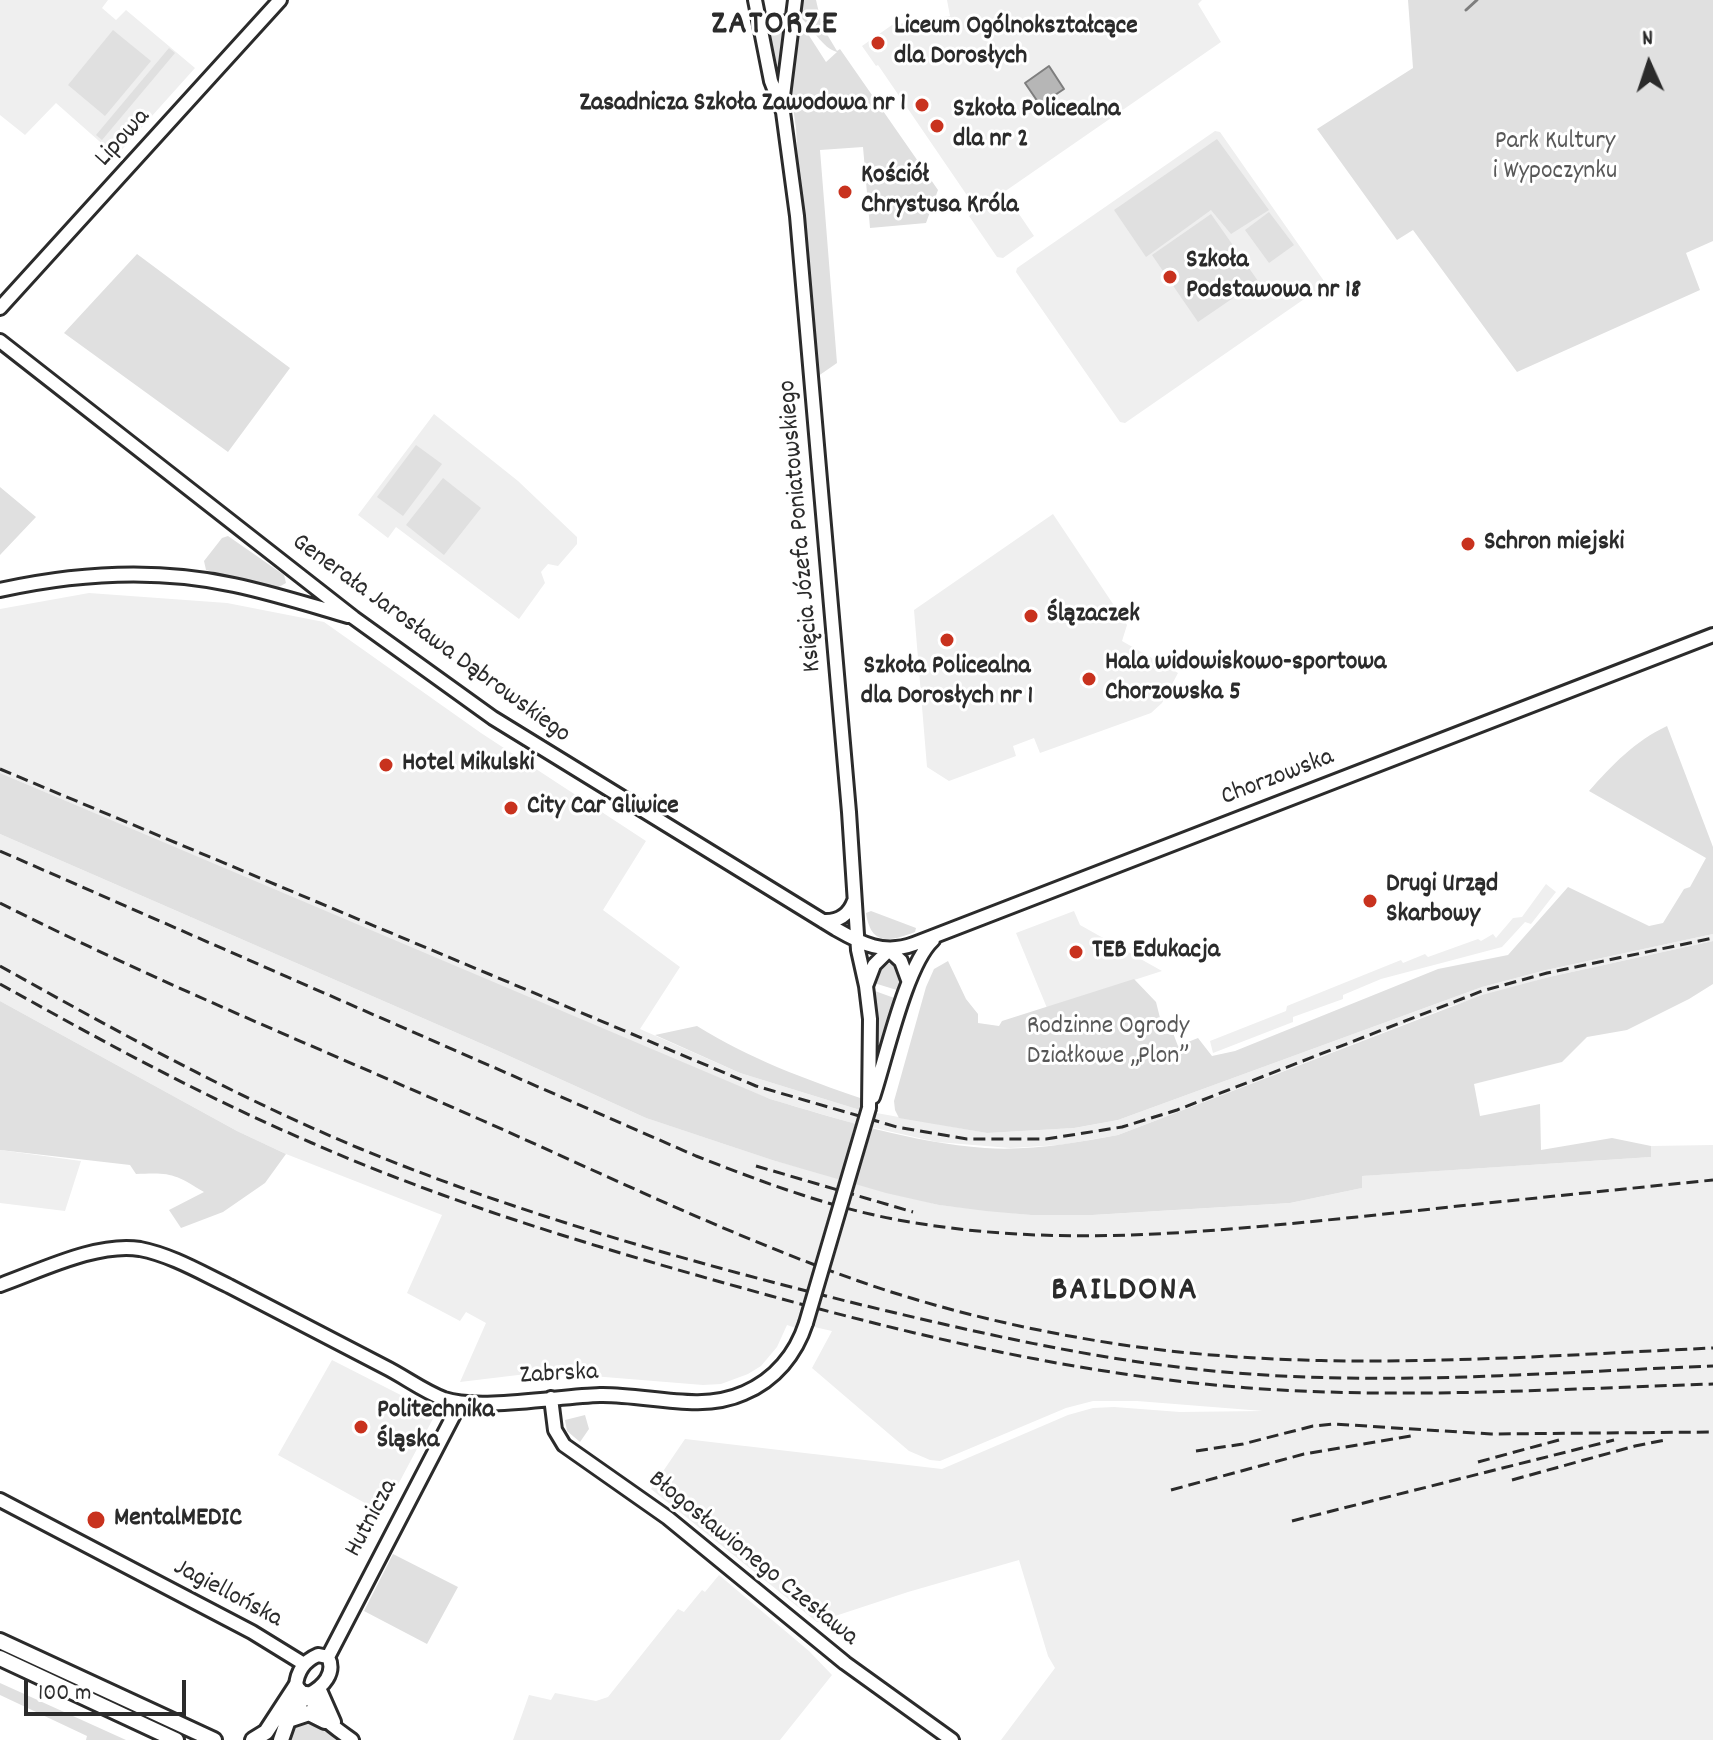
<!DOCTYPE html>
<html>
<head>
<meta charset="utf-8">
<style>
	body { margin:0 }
	#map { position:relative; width:1713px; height:1740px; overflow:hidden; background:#fff; font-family:Dekko,sans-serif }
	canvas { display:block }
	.north { position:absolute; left:1609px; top:24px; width:80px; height:80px; -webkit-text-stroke:6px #fff; paint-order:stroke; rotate:357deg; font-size:22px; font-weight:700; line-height:32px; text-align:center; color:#2b2b2b }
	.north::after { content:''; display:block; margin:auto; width:28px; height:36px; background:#2b2b2b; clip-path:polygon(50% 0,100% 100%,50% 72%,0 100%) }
	.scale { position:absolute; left:24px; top:1680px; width:162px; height:36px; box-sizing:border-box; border:4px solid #2b2b2b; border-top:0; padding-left:10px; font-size:24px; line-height:28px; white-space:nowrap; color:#2b2b2b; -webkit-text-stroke:6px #fff; paint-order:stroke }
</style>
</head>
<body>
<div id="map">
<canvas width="1713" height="1740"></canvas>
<div class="north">N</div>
<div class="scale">100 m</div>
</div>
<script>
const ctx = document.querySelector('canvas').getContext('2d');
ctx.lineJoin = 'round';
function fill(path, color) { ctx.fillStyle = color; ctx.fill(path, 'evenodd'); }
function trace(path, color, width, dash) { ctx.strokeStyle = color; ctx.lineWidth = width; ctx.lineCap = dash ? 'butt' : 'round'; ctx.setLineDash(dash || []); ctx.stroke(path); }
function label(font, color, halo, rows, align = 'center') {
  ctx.font = font + ' Dekko,sans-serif'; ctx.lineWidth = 6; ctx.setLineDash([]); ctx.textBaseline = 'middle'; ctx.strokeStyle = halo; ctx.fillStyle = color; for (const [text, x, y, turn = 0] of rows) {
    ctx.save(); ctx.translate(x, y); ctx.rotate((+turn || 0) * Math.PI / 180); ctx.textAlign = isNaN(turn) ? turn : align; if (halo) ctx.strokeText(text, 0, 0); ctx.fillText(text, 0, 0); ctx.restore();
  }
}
const built = new Path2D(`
	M0,0H108L102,8L116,20L126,10L195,68L116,156L56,103L25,135L0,115Z
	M947,0H1202L1198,4L1221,42L1004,192L1034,236L1003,258L997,257L969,216L977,210L878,65L876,66L862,46L892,25L950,16Z
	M1215,131L1220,132L1324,281L1323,286L1125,423L1120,422L1016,272L1017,268Z
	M434,414L518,481L577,537V544L558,566L548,564L541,572L545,583L519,619L396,527L388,538L358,515Z
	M1053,514L1127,625L1122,641L1178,673L1162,703L1151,713L1040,753L1034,738L1013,746L1016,756L949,781L927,767L914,610Z
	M89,593L227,603L324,622L481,733L646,841L603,910L680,967L640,1029L740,1073L860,1110L987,1133L1074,1128L1118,1120L1482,987L1546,970L1713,934V941L1549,977L1451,1006L1118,1135L1060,1145L1010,1148L937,1142L852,1123L770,1099L722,1081L0,773V609Z
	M0,834L496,1050L646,1118L772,1160L939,1205L1031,1215H1092L1290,1203L1362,1188L1361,1176L1651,1157V1146L1713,1145V1740H1001L1055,1668L1048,1656L1019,1560L908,1592L817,1622L651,1489L685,1439L942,1469L1068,1415L1093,1408L1114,1407L1180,1412L1263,1411L1137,1401H1093L1066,1408L940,1461L930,1460L909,1451L812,1368L832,1331L801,1324L796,1328L787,1325L777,1347L761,1366L748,1374L721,1384L703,1385L543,1372L460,1382L486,1323L466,1312L460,1321L407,1293L442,1215L286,1154L237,1131L0,1001Z
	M1546,884L1556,892L1531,924L1525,922L1502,947L1381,979L1343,995V999L1293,1017V1022L1213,1053L1210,1041L1286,1011L1287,1006L1329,989L1401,960L1403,963L1425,954L1428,957L1478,939L1481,941L1493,934L1496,938L1513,918L1522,917Z
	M1074,911L1080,925L1162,971L1047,1008L1016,933Z
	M0,1150L81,1161L65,1211L0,1203Z
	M332,1360L436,1413L383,1513L278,1455Z
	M719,1575L809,1651L832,1675L780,1740H513L529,1695L551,1700L555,1693L596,1701L608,1697L678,1609L684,1612L702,1590L705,1592Z`);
const green = new Path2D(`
	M801,0H816L822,26L837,51L840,49L938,190L926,223L870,228L863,147L820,150L837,363L811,381L796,128L788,74L795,27L808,34L826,62L837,52C822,48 813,28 801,18Z
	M1408,0H1713V241L1686,253L1700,290L1517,372L1413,230L1397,240L1317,129L1413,68Z
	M782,28L785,32L778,81L767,32Z
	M113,30L151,61L105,116L68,85Z
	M169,48L175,53L102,140L96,135Z
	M1217,139L1269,210L1231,234L1211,210L1146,257L1114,210Z
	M1269,212L1294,245L1269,263L1245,230Z
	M1211,214L1258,281L1198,322L1152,255Z
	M137,254L290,368L228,452L64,333Z
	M416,445L442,464L403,516L377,497Z
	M443,478L481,508L444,555L406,525Z
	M0,487L36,517L0,555Z
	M228,536L284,575L286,583L277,588L206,570L204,561L222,538Z
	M1667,726L1713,847V934L1546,970L1482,987L1118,1120L1074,1128L987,1133L899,1118L895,1110L894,1101L926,987L934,969L948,961L966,999L978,1014V1023L999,1026L1002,1021L1134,979L1156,1002L1164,1034L1173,1033L1178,1046L1198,1038L1212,1056L1235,1051L1438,969L1508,955L1568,887L1649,926L1663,923L1684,889L1690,887L1706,858L1589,791C1612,765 1635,741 1667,726Z
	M0,773L770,1099C839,1119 912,1143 985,1148C1029,1151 1075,1143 1118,1135L1482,995L1549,977L1713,941V984L1689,999L1627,1030L1587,1037L1562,1062L1474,1084L1480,1116L1540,1104L1541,1150L1612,1138L1651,1146V1157L1362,1176V1188L1290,1203L1092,1215H1031L986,1211L939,1205L886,1193L772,1160L646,1118L496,1050L0,834Z
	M871,911L916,928L915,932C889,942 871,946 866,913Z
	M886,963L899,965L903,978L900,991L874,983L875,976L881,964Z
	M875,991L897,999L880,1054L875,1053Z
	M0,1001L237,1131L286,1154L265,1183L223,1212L181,1228L169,1210L204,1192C175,1174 171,1172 136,1174L130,1165L0,1150Z
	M697,1026C750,1059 805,1079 863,1099L860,1110L740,1073L655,1035Z
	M585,1415L589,1429L580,1442L567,1431L565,1420Z
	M393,1554L458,1587L427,1644L364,1611Z
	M0,1683L126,1740H86L87,1736L0,1695Z
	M298,1719H315L338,1740H286V1735Z`);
const water = new Path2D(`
	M1049,66L1064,89L1040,105L1025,83Z`);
const stream = new Path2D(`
	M1466,10L1477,0`);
const secondary = new Path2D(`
	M755,0L771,81L783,112L797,216L849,812L858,950L866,986L870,1019L869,1108
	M760,27L792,21
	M782,104L795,0
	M0,308L280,0
	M0,341L354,618L493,718L836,929C862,944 884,955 914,944L1713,635
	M0,590C77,573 156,568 234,585C272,593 310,605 348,616
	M823,921C838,922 849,915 854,901
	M889,950L901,961L908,980
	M866,986L874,965L889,950
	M873,1097C886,1058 906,965 933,940
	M0,1285C40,1271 97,1242 140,1249C171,1255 200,1272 229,1286C281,1313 333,1340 385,1367C405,1377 423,1391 444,1399C478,1411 560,1396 600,1395C647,1394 700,1413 744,1393C775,1380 796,1354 806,1323
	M551,1398L555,1430L564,1445L668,1518L845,1663L952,1740
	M0,1500L252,1632L304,1664
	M328,1657L460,1403
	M319,1688L334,1722
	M303,1693L296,1686C297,1672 304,1661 318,1655L328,1657
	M309,1694C316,1716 334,1727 352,1740
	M309,1694C323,1687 336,1673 328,1657`);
const primary = new Path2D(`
	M0,1641L214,1740
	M0,1658L176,1740
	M288,1720L309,1713L325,1721
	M253,1740L266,1732L296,1686
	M281,1740L288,1720L306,1694`);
const rail = new Path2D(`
	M0,769L756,1086L897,1127L967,1139H1046L1122,1127L1177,1110L1482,991L1547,973L1713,938
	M0,851L696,1156C765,1183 836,1210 910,1222C1061,1248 1206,1232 1357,1217C1476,1204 1594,1192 1713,1180
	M0,903C156,982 319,1048 479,1119C608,1176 737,1239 870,1285C950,1312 1033,1331 1117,1344C1315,1374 1514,1357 1713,1348
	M0,966C118,1032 236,1097 361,1149C521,1215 690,1262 858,1304C983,1334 1108,1363 1237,1373C1395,1386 1555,1372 1713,1366
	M0,984C102,1041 204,1097 312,1143C460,1208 616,1253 771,1296C925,1338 1078,1374 1237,1387C1395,1400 1555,1389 1713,1384
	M756,1166L913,1212
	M1196,1451L1243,1444L1313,1426L1334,1424L1491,1434L1713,1432
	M1478,1462L1559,1440
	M1512,1480L1635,1446L1665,1440
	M1171,1490L1304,1454L1416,1435
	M1292,1521L1614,1440`);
const secondaryBridge = new Path2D(`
	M806,1323L869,1108`);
const markers = [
	[878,43,8,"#c8321e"],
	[922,105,8,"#c8321e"],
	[937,126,8,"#c8321e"],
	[845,192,8,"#c8321e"],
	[1170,277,8,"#c8321e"],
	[1468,544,8,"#c8321e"],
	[1031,616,8,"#c8321e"],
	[947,640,8,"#c8321e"],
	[1089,679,8,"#c8321e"],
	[386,765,8,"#c8321e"],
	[511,808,8,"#c8321e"],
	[1370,901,8,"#c8321e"],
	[1076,952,8,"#c8321e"],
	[361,1427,8,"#c8321e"],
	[96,1520,10,"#c8321e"]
];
const poiNames = [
	["Liceum Ogólnokształcące",894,28],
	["dla Dorosłych",894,58],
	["Zasadnicza Szkoła Zawodowa nr 1",906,105,"right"],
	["Szkoła Policealna",953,111],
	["dla nr 2",953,141],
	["Kościół",861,177],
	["Chrystusa Króla",861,207],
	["Szkoła",1186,262],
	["Podstawowa nr 18",1186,292],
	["Schron miejski",1484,544],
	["Ślązaczek",1047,616],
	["Hala widowiskowo-sportowa",1105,664],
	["Chorzowska 5",1105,694],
	["Szkoła Policealna",947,668,"center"],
	["dla Dorosłych nr 1",947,698,"center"],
	["Hotel Mikulski",402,765],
	["City Car Gliwice",527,808],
	["Drugi Urząd",1386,886],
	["Skarbowy",1386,916],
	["TEB Edukacja",1092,952],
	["Politechnika",377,1412],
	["Śląska",377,1442],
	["MentalMEDIC",114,1520]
];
const streetNames = [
	["Lipowa",124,139,-48],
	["Księcia Józefa Poniatowskiego",802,526,-95],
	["Generała Jarosława Dąbrowskiego",430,640,36],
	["Chorzowska",1278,779,-21],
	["Zabrska",559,1376,-3],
	["Hutnicza",373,1519,-62],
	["Błogosławionego Czesława",752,1560,39],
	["Jagiellońska",227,1595,28]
];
const parkNames = [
	["Park Kultury",1555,143],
	["i Wypoczynku",1555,173],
	["Rodzinne Ogrody",1108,1028],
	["Działkowe „Plon”",1108,1058]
];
const districtNames = [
	["ZATORZE",775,27],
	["BAILDONA",1125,1293]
];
fill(built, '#efefef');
fill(green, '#e0e0e0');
fill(water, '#b6b6b6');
trace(water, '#7e7e7e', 2);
trace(stream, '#7e7e7e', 3);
trace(secondary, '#2b2b2b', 18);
trace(primary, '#2b2b2b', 20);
trace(secondary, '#fff', 12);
trace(primary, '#fff', 14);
trace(rail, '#2b2b2b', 3, [12, 6]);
trace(secondaryBridge, '#2b2b2b', 18, []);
trace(secondaryBridge, '#fff', 12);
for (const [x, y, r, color] of markers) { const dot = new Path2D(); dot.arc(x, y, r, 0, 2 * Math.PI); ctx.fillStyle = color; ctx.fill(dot); trace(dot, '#fff', 3); }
label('bold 26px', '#2b2b2b', '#fff', poiNames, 'left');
label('26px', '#2b2b2b', '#fff', streetNames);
label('26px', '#585858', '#fff', parkNames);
ctx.letterSpacing = '2px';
label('bold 34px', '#2b2b2b', '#fff', districtNames);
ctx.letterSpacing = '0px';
</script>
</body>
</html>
